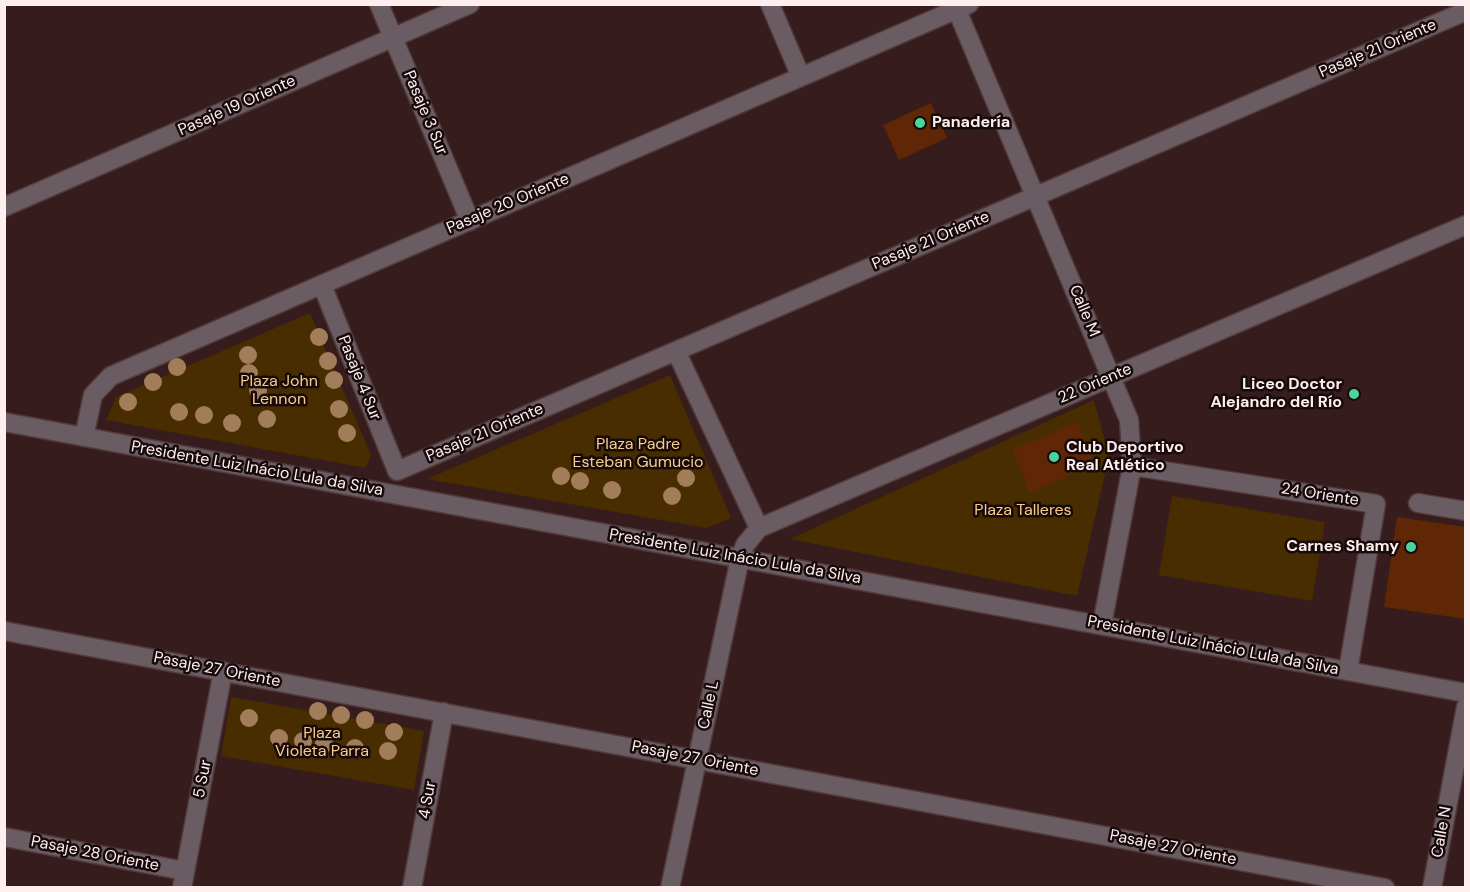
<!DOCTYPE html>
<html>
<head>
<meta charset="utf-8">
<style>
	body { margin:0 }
	#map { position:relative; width:1470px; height:892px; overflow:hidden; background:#371c1d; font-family:"DM Sans",sans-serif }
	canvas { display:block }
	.frame { position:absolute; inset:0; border:6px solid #feeeee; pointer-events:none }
</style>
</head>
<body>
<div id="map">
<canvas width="1470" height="892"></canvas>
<div class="frame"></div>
</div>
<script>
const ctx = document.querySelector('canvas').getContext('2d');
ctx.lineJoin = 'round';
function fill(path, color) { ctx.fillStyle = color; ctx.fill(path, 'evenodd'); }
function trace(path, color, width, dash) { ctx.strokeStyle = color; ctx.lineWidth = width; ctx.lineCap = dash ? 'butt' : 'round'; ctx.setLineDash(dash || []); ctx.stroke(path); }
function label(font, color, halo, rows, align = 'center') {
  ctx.font = font + ' "DM Sans",sans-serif'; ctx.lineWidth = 5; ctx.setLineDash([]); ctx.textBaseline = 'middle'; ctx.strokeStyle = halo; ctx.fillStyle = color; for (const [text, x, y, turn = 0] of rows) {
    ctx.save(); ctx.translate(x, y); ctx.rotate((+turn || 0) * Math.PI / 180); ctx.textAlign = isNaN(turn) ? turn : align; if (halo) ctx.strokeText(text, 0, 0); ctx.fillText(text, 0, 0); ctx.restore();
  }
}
const green = new Path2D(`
	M310,313L371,455L366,468L106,420L116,397Z
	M670,375L731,518L707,528L427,479Z
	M1094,400L1109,457L1077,596L790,539Z
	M1172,496L1325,522L1312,601L1159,575Z
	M231,697L424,731L414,790L221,756Z`);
const building = new Path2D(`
	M931,103L947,138L899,160L883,125Z
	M1077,422L1095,464L1030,493L1012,450Z
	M1397,517L1466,527V619L1384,607Z`);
const street = new Path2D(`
	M379,4L470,221
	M770,4L801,77
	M957,10L1129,420L1132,466L1102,625
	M4,207L470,4
	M322,285L397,471
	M676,351L759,528
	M4,422L1466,693
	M84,437L93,395L111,376L969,4
	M1132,466L1376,504L1348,671
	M397,471L1466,11
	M1418,503L1466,511
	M4,631L1385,888
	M4,837L185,871
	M182,888L223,671
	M412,888L444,712
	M670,888L740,558L745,545L759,528L1466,225
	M1432,888L1466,707`);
const trees = [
	[319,337],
	[248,355],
	[328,361],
	[177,367],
	[249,373],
	[334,380],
	[153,382],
	[258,390],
	[128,402],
	[339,409],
	[179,412],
	[204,415],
	[267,419],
	[232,423],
	[347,433],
	[561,476],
	[686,478],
	[580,481],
	[612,490],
	[672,496],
	[318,711],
	[341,715],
	[249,718],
	[365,720],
	[394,732],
	[279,738],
	[303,741],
	[324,744],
	[355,748],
	[388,751]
];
const markers = [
	[920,123,6,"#4ad49c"],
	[1354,394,6,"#4ad49c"],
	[1054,457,6,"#4ad49c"],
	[1411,547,6,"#4ad49c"]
];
const streetNames = [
	["Pasaje 21 Oriente",1378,49,-23],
	["Pasaje 19 Oriente",237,106,-24],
	["Pasaje 3 Sur",425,113,67],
	["Pasaje 20 Oriente",508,204,-23],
	["Pasaje 21 Oriente",931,241,-23],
	["Calle M",1084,311,67],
	["Pasaje 4 Sur",359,378,68],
	["22 Oriente",1095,384,-23],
	["Pasaje 21 Oriente",485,433,-23],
	["Presidente Luiz Inácio Lula da Silva",257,469,10],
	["24 Oriente",1320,495,9],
	["Presidente Luiz Inácio Lula da Silva",735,557,10],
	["Presidente Luiz Inácio Lula da Silva",1213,646,11],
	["Pasaje 27 Oriente",217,670,11],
	["Calle L",709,705,-78],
	["Pasaje 27 Oriente",695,759,11],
	["5 Sur",203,779,-79],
	["4 Sur",428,800,-80],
	["Calle N",1442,832,-80],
	["Pasaje 27 Oriente",1173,848,11],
	["Pasaje 28 Oriente",95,854,11]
];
const poiNames = [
	["Panadería",932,123],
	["Liceo Doctor",1342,385,"right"],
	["Alejandro del Río",1342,403,"right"],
	["Club Deportivo",1066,448],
	["Real Atlético",1066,466],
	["Carnes Shamy",1399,547,"right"]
];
const parkNames = [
	["Plaza John",279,382],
	["Lennon",279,400],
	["Plaza Padre",638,445],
	["Esteban Gumucio",638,463],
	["Plaza Talleres",1023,511],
	["Plaza",322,734],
	["Violeta Parra",322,752]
];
fill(green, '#472d00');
fill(building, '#5f2705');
trace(street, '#53393a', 21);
trace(street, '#695c62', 18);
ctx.fillStyle = '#a27d59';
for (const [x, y] of trees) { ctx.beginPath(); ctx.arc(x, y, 9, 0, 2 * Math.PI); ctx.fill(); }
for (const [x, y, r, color] of markers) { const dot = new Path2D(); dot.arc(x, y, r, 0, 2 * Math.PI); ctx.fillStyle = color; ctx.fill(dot); trace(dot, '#160a0b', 2); }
label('16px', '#feeeee', '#160a0b', streetNames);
label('bold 16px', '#feeeee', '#160a0b', poiNames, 'left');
label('16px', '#facc8a', '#160a0b', parkNames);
</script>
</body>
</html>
